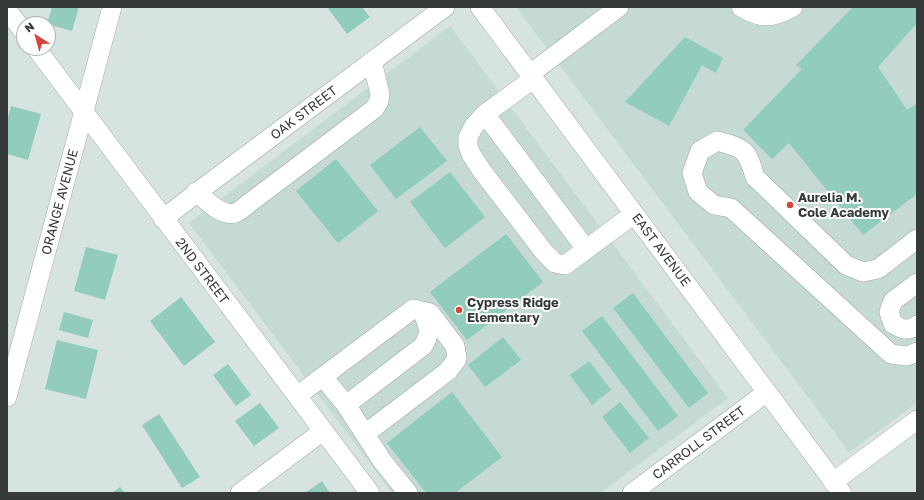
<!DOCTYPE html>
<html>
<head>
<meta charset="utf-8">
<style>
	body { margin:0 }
	#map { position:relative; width:924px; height:500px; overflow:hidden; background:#d6e3df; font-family:"Golos Text",sans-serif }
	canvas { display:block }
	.frame { position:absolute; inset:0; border:8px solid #363b39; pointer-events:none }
	.north { position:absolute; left:16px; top:16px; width:40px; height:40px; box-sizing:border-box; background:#fff; border:1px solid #afb1b0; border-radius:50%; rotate:323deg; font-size:11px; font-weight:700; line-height:16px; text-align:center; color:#363b39 }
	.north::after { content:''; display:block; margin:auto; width:14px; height:18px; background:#d44739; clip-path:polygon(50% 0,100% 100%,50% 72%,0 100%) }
</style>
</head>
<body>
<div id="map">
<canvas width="924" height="500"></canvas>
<div class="frame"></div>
<div class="north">N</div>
</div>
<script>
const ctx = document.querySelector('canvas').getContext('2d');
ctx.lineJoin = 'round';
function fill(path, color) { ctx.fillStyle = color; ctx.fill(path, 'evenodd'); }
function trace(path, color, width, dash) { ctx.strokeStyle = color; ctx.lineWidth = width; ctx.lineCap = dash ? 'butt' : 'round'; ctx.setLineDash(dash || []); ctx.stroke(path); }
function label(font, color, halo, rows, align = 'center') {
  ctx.font = font + ' "Golos Text",sans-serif'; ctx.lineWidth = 4; ctx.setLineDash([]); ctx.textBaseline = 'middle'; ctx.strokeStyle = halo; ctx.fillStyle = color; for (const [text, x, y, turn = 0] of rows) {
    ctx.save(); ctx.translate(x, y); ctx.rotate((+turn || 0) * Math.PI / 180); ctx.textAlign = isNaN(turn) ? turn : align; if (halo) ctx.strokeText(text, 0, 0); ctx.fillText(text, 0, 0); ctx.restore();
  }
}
const built = new Path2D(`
	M516,7H917V403L849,452Z
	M450,26L728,398L600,493H392L189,223Z`);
const building = new Path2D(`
	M52,7H79L72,31L47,24Z
	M327,7H362L370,17L347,34Z
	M853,7H917V23L878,67L907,110L917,103V194L863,235L789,143L772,159L743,130L802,69L796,65Z
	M685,37L723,58L716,73L702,65L669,126L625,102Z
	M11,106L41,114L28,160L7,154V122Z
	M420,127L447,161L396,199L370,165Z
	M336,159L378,211L338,243L296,191Z
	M450,172L485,217L445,248L410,202Z
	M506,234L543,282L467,340L430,292Z
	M86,247L118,255L105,300L74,291Z
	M633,293L708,393L689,408L613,308Z
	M181,297L215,342L184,366L150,321Z
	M64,312L93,320L88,338L59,330Z
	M602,316L678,416L658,431L582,331Z
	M503,337L521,360L485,387L468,365Z
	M57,340L98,350L86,399L45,389Z
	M589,361L611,390L592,405L570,375Z
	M228,364L251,395L236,406L213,375Z
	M452,392L502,457L455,493H426L387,443Z
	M620,402L649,438L630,453L602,417Z
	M260,403L279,428L254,446L235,421Z
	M159,414L200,477L182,488L142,425Z
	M322,481L330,493H305Z
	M120,487L125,493H112Z`);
const minor = new Path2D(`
	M480,7L842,493
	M741,7C763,20 772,18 793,7
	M7,10L24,32
	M36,48L370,493
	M530,74L619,7
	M533,79L485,114L474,126L468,137V146L471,154L482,171L544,252L555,263L565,265L634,214
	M485,114L586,249
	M196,192C206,200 221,217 235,213C239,212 244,207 248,204L374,109L379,101L380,94L372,61
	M163,219L203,188L445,7
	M917,239L878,269L863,272L846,265L755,177C747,150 745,148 717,141L700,151L692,173L698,192L714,205L731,208L891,354L907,356L917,352
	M917,283L893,301L889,312L893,324C902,329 908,332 917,325
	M323,377L346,405L383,462L408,493
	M297,396L413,309L430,313L455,346L457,359L448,371L365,434
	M7,397L112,7
	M346,405L423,346C432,332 428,325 422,311
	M833,482L917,420
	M240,493L323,431
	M632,493L767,392`);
const markers = [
	[790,205,4,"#d44739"],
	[459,310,4,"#d44739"]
];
const streetNames = [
	["OAK STREET",304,113,-37],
	["ORANGE AVENUE",60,202,-75],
	["EAST AVENUE",661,250,53],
	["2ND STREET",202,271,53],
	["CARROLL STREET",699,443,-37]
];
const poiNames = [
	["Aurelia M.",798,198],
	["Cole Academy",798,213],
	["Cypress Ridge",467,303],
	["Elementary",467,318]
];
fill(built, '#c4dad3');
fill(building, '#91ccbc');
trace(minor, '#9ba8a4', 20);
trace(minor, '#fff', 19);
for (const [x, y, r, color] of markers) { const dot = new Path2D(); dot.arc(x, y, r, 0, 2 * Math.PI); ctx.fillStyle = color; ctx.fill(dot); trace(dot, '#fff', 1.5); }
label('13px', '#363b39', '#fff', streetNames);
label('bold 13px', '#363b39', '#fff', poiNames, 'left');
</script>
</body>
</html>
